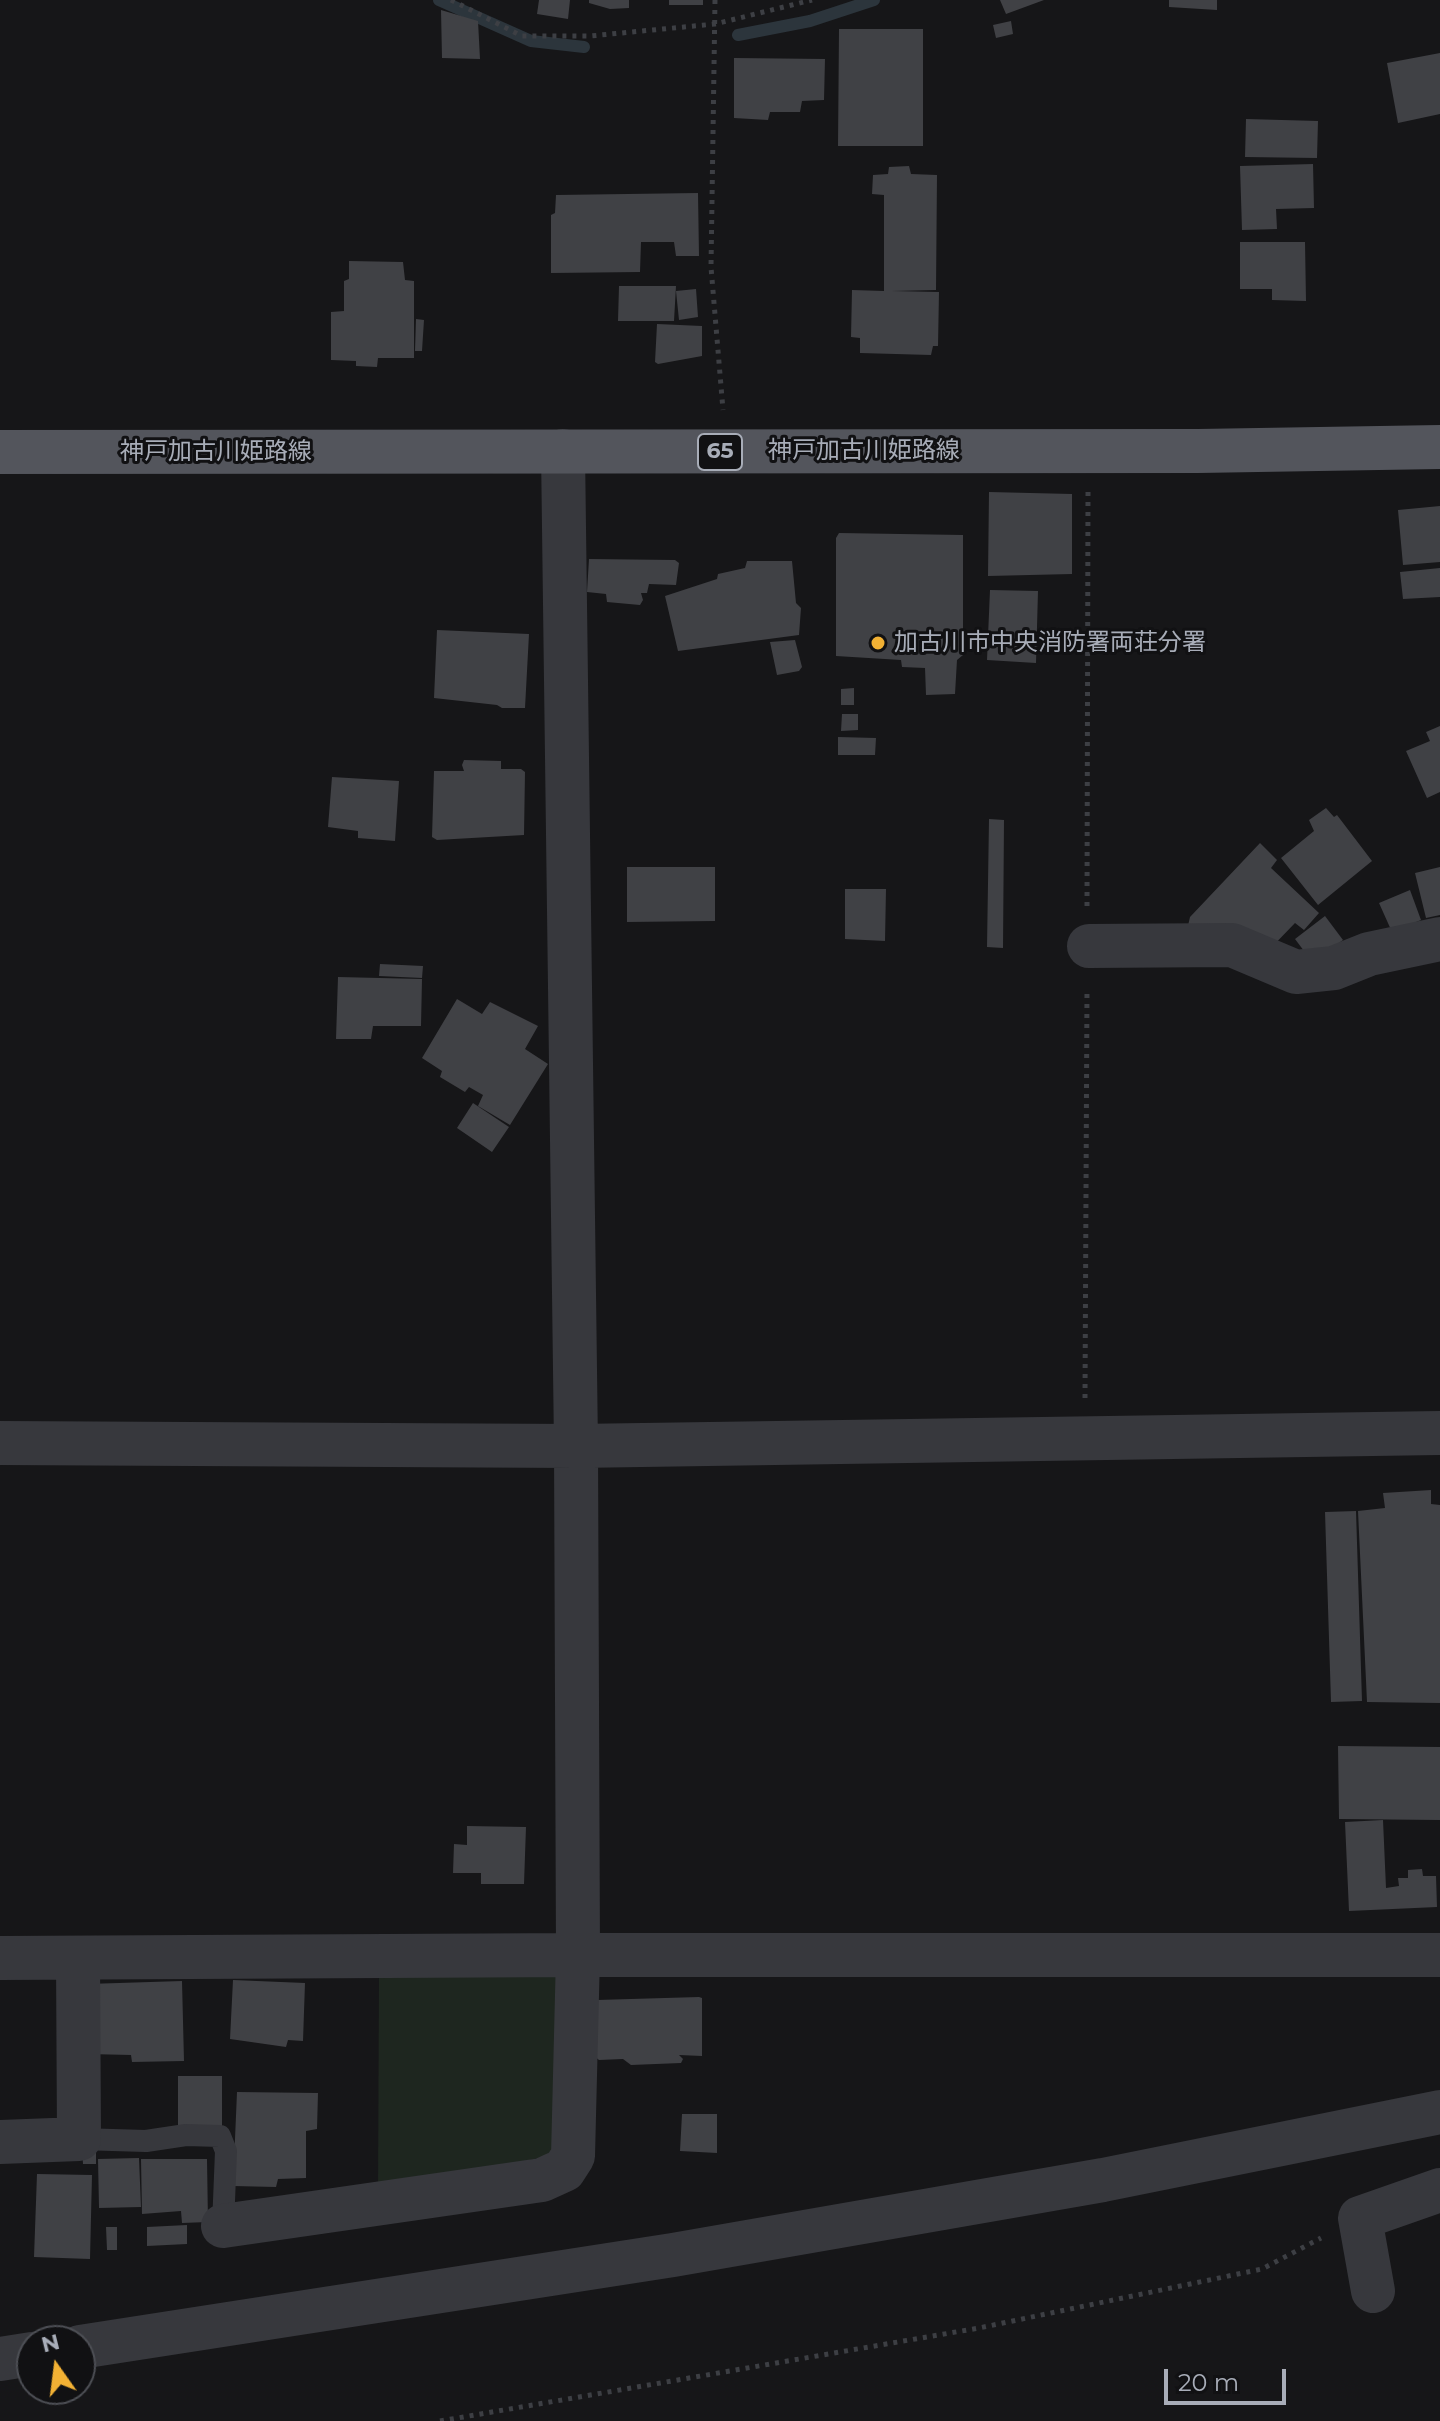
<!DOCTYPE html>
<html>
<head>
<meta charset="utf-8">
<style>
	body { margin:0 }
	#map { position:relative; width:1440px; height:2421px; overflow:hidden; background:#161618; font-family:Montserrat,sans-serif }
	canvas { display:block }
	.north { position:absolute; left:16px; top:2325px; width:80px; height:80px; box-sizing:border-box; background:#111113; border:2px solid #4d4f55; border-radius:50%; rotate:346deg; font-size:22px; font-weight:700; line-height:32px; text-align:center; color:#a8adb8 }
	.north::after { content:''; display:block; margin:auto; width:28px; height:36px; background:#f2b134; clip-path:polygon(50% 0,100% 100%,50% 72%,0 100%) }
	.scale { position:absolute; left:1164px; top:2369px; width:122px; height:36px; box-sizing:border-box; border:4px solid #a8adb8; border-top:0; padding-left:10px; font-size:24px; line-height:28px; white-space:nowrap; color:#a8adb8; -webkit-text-stroke:6px #111113; paint-order:stroke }
</style>
</head>
<body>
<div id="map">
<canvas width="1440" height="2421"></canvas>
<div class="north">N</div>
<div class="scale">20 m</div>
</div>
<script>
const ctx = document.querySelector('canvas').getContext('2d');
ctx.lineJoin = 'round';
function fill(path, color) { ctx.fillStyle = color; ctx.fill(path, 'evenodd'); }
function trace(path, color, width, dash) { ctx.strokeStyle = color; ctx.lineWidth = width; ctx.lineCap = dash ? 'butt' : 'round'; ctx.setLineDash(dash || []); ctx.stroke(path); }
function label(font, color, halo, rows, align = 'center') {
  ctx.font = font + ' Montserrat,"Noto Sans JP",sans-serif'; ctx.lineWidth = 6; ctx.setLineDash([]); ctx.textBaseline = 'middle'; ctx.strokeStyle = halo; ctx.fillStyle = color; for (const [text, x, y, turn = 0] of rows) {
    ctx.save(); ctx.translate(x, y); ctx.rotate((+turn || 0) * Math.PI / 180); ctx.textAlign = isNaN(turn) ? turn : align; if (halo) ctx.strokeText(text, 0, 0); ctx.fillText(text, 0, 0); ctx.restore();
  }
}
const green = new Path2D(`
	M379,1969L559,1971L560,2153L378,2195Z`);
const stream = new Path2D(`
	M439,0L531,41L584,47
	M738,35L810,21L874,0`);
const building = new Path2D(`
	M539,0H570L568,19L537,14Z
	M589,0H629V8L610,9L589,3Z
	M669,0H703V5H669Z
	M1000,0H1044L1006,14Z
	M1169,0H1217V10L1169,7Z
	M441,10L478,21L480,59L442,58Z
	M1011,21L1013,34L996,38L993,25Z
	M839,29H923V146H838Z
	M1440,53V114L1398,123L1387,63Z
	M734,58L825,59L824,100L802,101L800,112H770L768,120L734,118Z
	M1246,119L1318,121L1317,158L1245,157Z
	M1313,164L1314,208L1276,209L1277,229L1242,230L1240,166Z
	M909,166L911,174L937,175L936,290L892,291L939,292L938,346H933L931,355L860,353V338L851,337L852,290L884,291V195L872,194L873,175L888,174L889,167Z
	M698,193L699,256H676L674,242H641L640,272L551,273V215L555,213L556,195Z
	M1240,242H1305L1306,301L1272,300V289H1240Z
	M349,261L403,262L405,280L414,281V358H378L377,367L356,366V361L331,360V312L344,311V281L349,279Z
	M619,286H676L674,321H618Z
	M696,289L698,317L679,320L676,291Z
	M416,319L424,320L422,351H415Z
	M657,324L702,326V356L658,364L655,362Z
	M989,492L1072,494V574L988,576Z
	M1440,506V562L1403,565L1398,510Z
	M839,533L963,535V655L957,660L955,694L926,695L925,668L902,667L901,660L836,656V538Z
	M589,559L675,560L679,563L676,585L649,584L647,593H641L643,600L640,605L607,602L606,594L587,592Z
	M747,561H792L796,603L801,608L799,635L678,651L665,596L717,579L718,574L745,568Z
	M1440,568V597L1403,599L1400,572Z
	M990,590L1038,591L1036,663L987,660Z
	M437,630L529,634L525,708H502L497,705L434,698Z
	M795,640L802,667L799,671L777,675L770,642Z
	M854,688V705H841V689Z
	M842,714H858V730L841,731Z
	M1440,726V792L1427,798L1406,751L1430,741L1426,732Z
	M838,737L876,738L875,755H838Z
	M464,760L501,761V769H521L525,772L524,835L437,840L432,837L434,771H464L462,765Z
	M332,777L399,781L395,841L358,838V831L328,827Z
	M1326,808L1334,817L1337,815L1372,861L1318,905L1281,858L1314,831L1309,820Z
	M989,819L1004,820L1003,948L987,947Z
	M1260,843L1277,860L1271,868L1319,913L1304,930L1295,923L1268,951L1187,930L1190,917Z
	M627,867H715V921L627,922Z
	M1440,867V915L1426,918L1415,873Z
	M845,889H886L885,941L845,939Z
	M1410,890L1421,920L1392,932L1379,903Z
	M1325,916L1343,940L1313,963L1295,939Z
	M380,964L423,966L422,978L379,976Z
	M338,977L422,979L421,1026H373L371,1039H336Z
	M457,999L482,1014L490,1002L538,1026L525,1049L548,1064L510,1125L478,1106L483,1095L469,1087L465,1092L440,1077L442,1071L422,1058Z
	M473,1103L509,1127L492,1152L457,1128Z
	M1431,1490V1504L1440,1505V1703L1367,1702L1358,1511L1385,1508L1383,1493Z
	M1356,1511L1362,1701L1331,1702L1325,1512Z
	M1338,1746L1440,1747V1820L1339,1819Z
	M1383,1820L1386,1888L1399,1886L1398,1878H1408V1870L1422,1869L1423,1876H1436L1437,1907L1349,1911L1345,1822Z
	M467,1826L526,1827L524,1884H481V1873H453L454,1844L467,1845Z
	M233,1980L305,1983L303,2041L288,2040L286,2047L230,2039Z
	M182,1981L184,2061L132,2062L131,2055L88,2054L87,1984Z
	M699,1997L702,1998V2056L679,2055L683,2059L681,2063L631,2065L623,2059L599,2060L594,2056L597,2000Z
	M178,2076H222V2130L178,2129Z
	M237,2092L318,2093L317,2129L306,2131V2178L278,2179L276,2187L233,2186Z
	M682,2114H717V2153L680,2151Z
	M96,2147V2164H83L82,2148Z
	M139,2158L141,2207L99,2208L98,2159Z
	M141,2159H207L208,2222L182,2223L181,2211L142,2214Z
	M37,2174L92,2175L90,2259L34,2257Z
	M187,2225V2244L147,2246V2227Z
	M106,2227H117V2250H107Z`);
const path = new Path2D(`
	M451,0L522,36H590L715,24L812,0
	M715,0L711,267L723,410
	M1087,906L1088,492
	M1085,1398L1087,988
	M440,2421L979,2328L1262,2269L1321,2238`);
const service = new Path2D(`
	M79,2139L146,2141L186,2135L220,2136L226,2151L223,2226`);
const minor = new Path2D(`
	M1089,946L1232,945L1296,972L1334,968L1369,954L1440,939
	M0,1443L576,1446L1440,1433
	M0,1958L578,1955H1440
	M0,2142L79,2139L78,1959
	M223,2226L542,2180L564,2170L573,2156L578,1955L576,1446L563,451
	M1373,2291L1360,2218L1440,2190
	M80,2347L673,2255L1103,2180L1440,2112
	M0,2359L32,2354`);
const primary = new Path2D(`
	M0,452L1198,451L1440,447`);
const markers = [
	[878,643,8,"#f2b134"]
];
const shields = [
	[720,452,44]
];
const shieldNames = [
	["65",720,452]
];
const streetNames = [
	["神戸加古川姫路線",864,451],
	["神戸加古川姫路線",216,452]
];
const poiNames = [
	["加古川市中央消防署両荘分署",894,643]
];
fill(green, '#1e261f');
trace(stream, '#2c353c', 12);
fill(building, '#404145');
trace(path, '#3d3f44', 5, [4, 6]);
trace(service, '#37383d', 22);
trace(minor, '#37383d', 44);
trace(primary, '#53555c', 44);
for (const [x, y, r, color] of markers) { const dot = new Path2D(); dot.arc(x, y, r, 0, 2 * Math.PI); ctx.fillStyle = color; ctx.fill(dot); trace(dot, '#111113', 3); }
for (const [x, y, w] of shields) { const box = new Path2D(); box.roundRect(x - w / 2, y - 18, w, 36, 6); ctx.fillStyle = '#111113'; ctx.fill(box); trace(box, '#a8adb8', 2); }
label('bold 22px', '#a8adb8', null, shieldNames);
label('24px', '#a8adb8', '#111113', streetNames);
label('24px', '#a8adb8', '#111113', poiNames, 'left');
</script>
</body>
</html>
